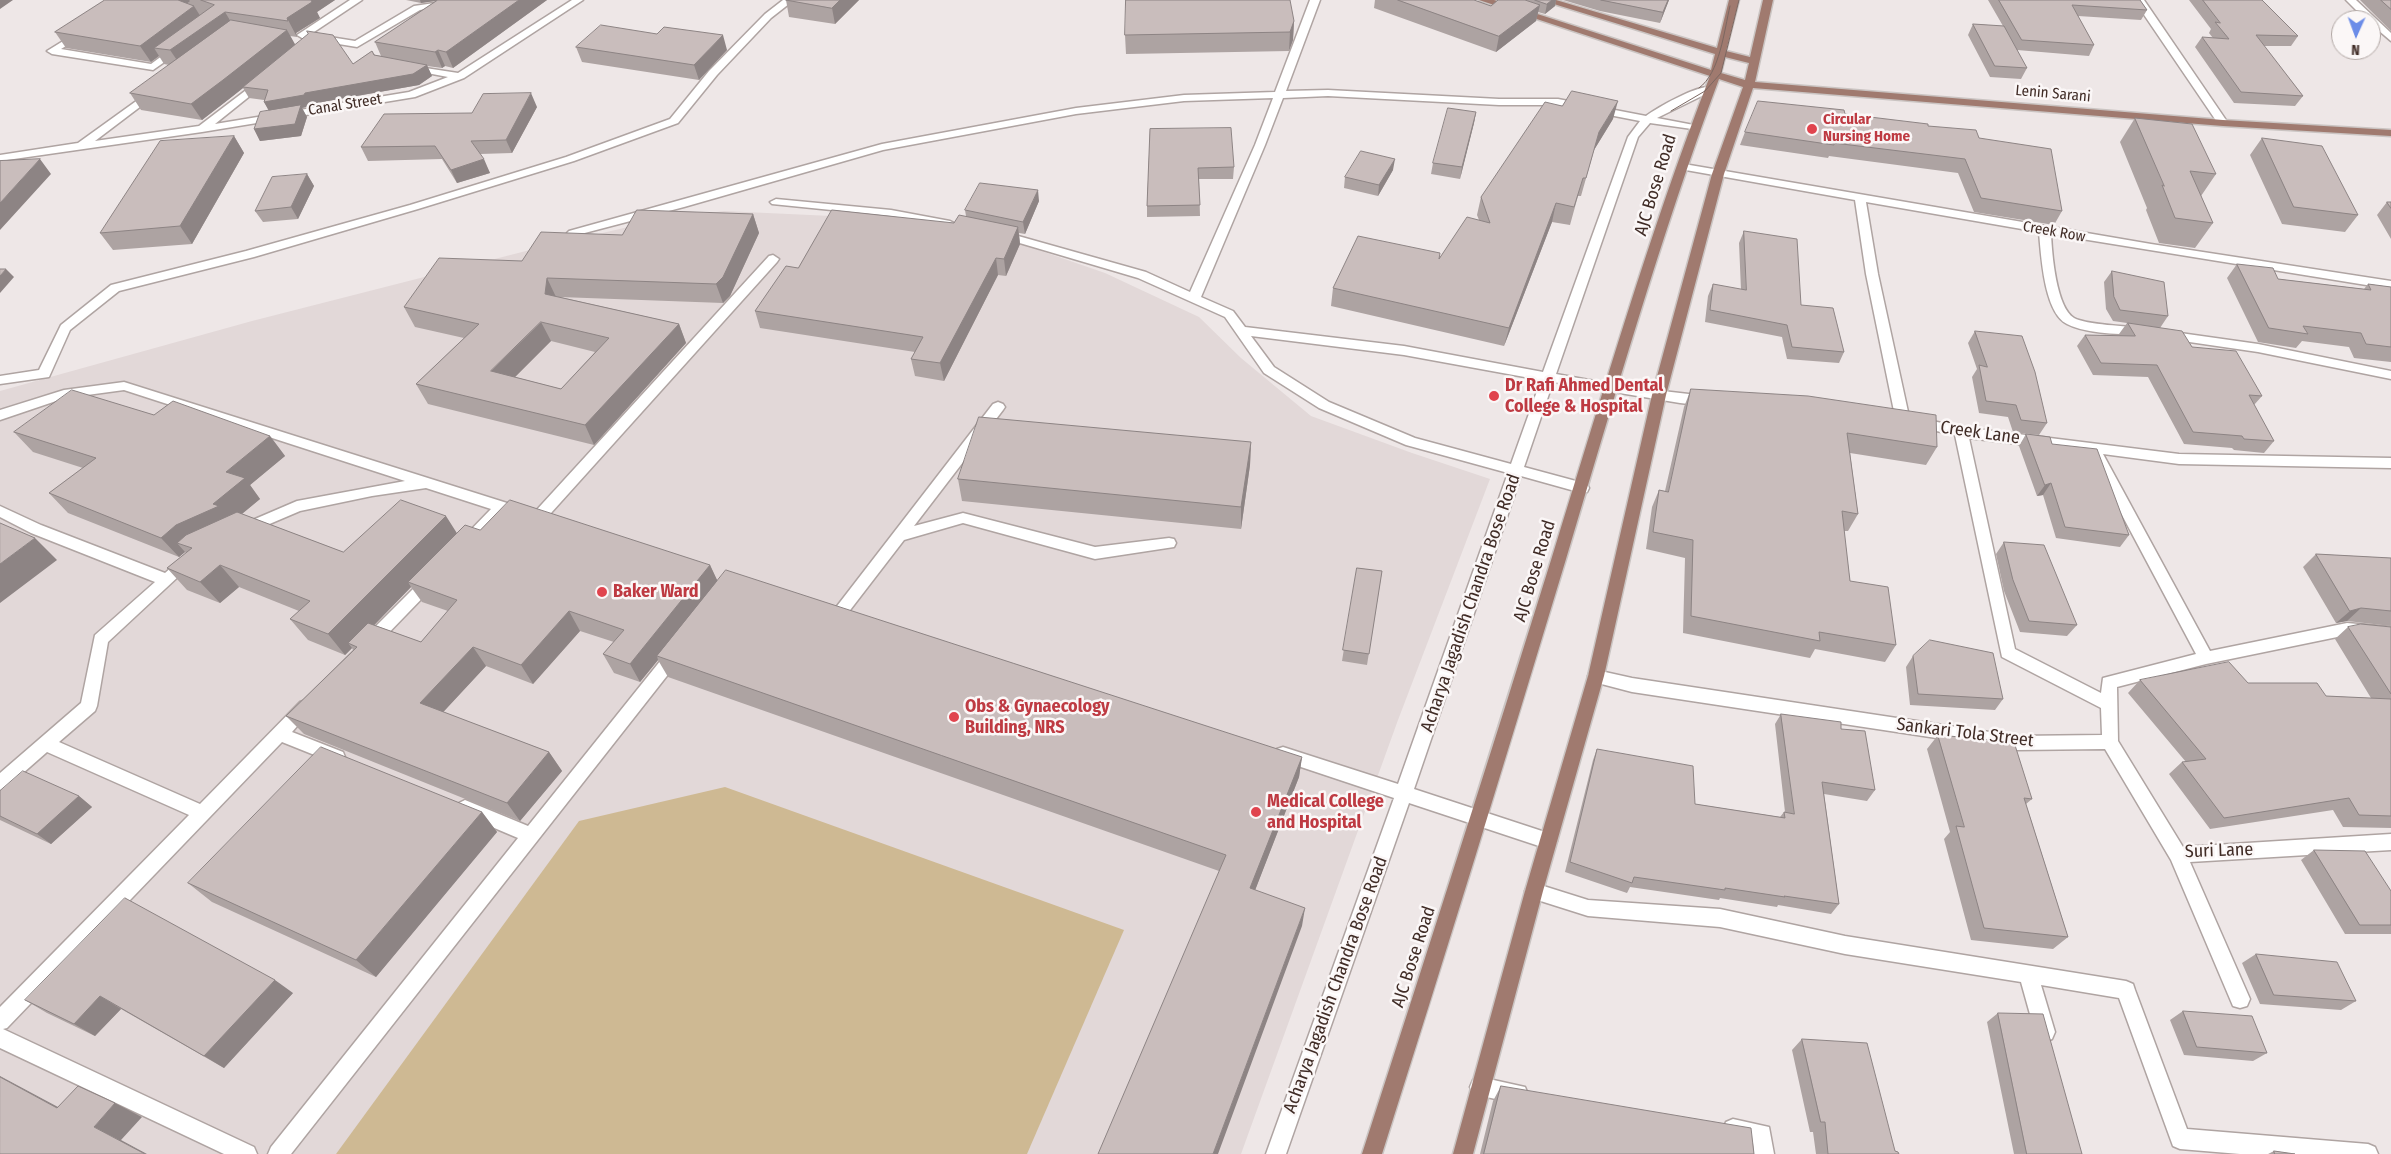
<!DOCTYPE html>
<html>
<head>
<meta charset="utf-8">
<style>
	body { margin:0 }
	#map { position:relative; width:2391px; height:1154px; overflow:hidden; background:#eee7e7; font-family:"Fira Sans Condensed",sans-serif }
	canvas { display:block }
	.north { position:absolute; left:2331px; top:10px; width:50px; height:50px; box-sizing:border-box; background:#fbf7f7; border:1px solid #b0a6a3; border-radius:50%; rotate:182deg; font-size:14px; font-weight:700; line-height:20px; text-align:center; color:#402c26 }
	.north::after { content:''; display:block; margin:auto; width:18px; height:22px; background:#6b8ce8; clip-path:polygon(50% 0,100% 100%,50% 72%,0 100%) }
</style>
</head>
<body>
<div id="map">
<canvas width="2391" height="1154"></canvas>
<div class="north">N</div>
</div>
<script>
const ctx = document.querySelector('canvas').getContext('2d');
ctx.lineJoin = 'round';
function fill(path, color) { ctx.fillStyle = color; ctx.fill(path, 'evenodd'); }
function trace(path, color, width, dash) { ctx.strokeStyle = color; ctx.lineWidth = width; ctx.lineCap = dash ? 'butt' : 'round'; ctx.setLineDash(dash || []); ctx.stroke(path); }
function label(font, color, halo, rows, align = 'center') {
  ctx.font = font + ' "Fira Sans Condensed",sans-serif'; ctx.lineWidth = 5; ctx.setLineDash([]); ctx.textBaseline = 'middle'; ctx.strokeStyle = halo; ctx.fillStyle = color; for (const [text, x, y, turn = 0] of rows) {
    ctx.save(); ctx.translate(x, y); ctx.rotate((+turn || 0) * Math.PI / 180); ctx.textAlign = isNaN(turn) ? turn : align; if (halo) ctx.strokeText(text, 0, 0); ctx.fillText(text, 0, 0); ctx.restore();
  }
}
const built = new Path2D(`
	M724,211L896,219L1021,244L1105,273L1199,317L1241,358L1311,416L1412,453L1490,479L1398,720L1241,1154H0V391L252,321L526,251L662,219Z`);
const water = new Path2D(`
	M725,787L1124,930L1027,1154H336L579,821Z`);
const minor = new Path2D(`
	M350,0H362L311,34L355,41L414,6L455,0L448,5L420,10L357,47L302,38L297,35Z
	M572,0H583L464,78L415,97L202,132L0,161V155L78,143L153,89L158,92L157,94L95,141L199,126L262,78L267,81L266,83L215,124L409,92L448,77L406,69V65L458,73Z
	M783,0H794L771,18L717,75L678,123L574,161L418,209L254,257L119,291L70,330L49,377L0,384V376L39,370L61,325L111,285L246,251L410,205L566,157L670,119L709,71L765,14Z
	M1310,0H1320L1286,91L1328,90L1499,99H1558L1646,116C1658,107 1699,84 1712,87V91L1657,118L1699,126V130L1650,123L1638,137L1556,374L1628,387L1706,396L1713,401L1706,406L1680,403L1553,382L1524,467L1587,484L1589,488L1587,492L1582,493L1521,476L1414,789L1548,833L1554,835L1557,841L1554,847L1548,849L1409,803L1286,1154H1266L1394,798L1277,759L1275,754L1277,749L1283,747L1398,784L1508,473L1406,445L1319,408L1264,373L1225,317L1138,278L996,236L994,234L996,232H1004L1146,272L1190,292L1255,145L1273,98L1184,101L1076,114L883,150L684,207L577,235H569L567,233L569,231L882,144L1076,108L1184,95L1275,92ZM1328,96L1499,105H1558L1640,121L1628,137L1543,372L1404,346L1245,327L1233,311L1201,297L1265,145L1283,98ZM1251,336L1404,355L1541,380L1511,464L1415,438L1329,402L1274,367Z
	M2134,0H2144L2228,123L2227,125H2219Z
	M2346,0H2356L2391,33V41L2371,24V20H2366Z
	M81,30L86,33L84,35L61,49L151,64L174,47H182L183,49L153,70L52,54L47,51Z
	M1684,164L2151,244L2391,281V289L2051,234C2052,254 2056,307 2074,318C2086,325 2128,326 2143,328L2149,332L2143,336C2120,333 2089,335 2067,324C2044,313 2041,255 2039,232L1866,202L1878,274L1910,421L1903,426L1896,421L1866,274L1855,200L1680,169V165Z
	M776,199L891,210L950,221L956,224L950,227L891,216L772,204L770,202Z
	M773,255L779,259L777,262L542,523H532L530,519L532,515L769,256Z
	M2166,331L2258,344L2391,371V379L2258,352L2162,338L2160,335L2162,332Z
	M124,382L507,503L527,510L529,514L527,518L522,519L504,514L471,548H461L459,544L461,540L491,509L426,488L372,496L300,511L246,534L241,533L239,529L241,525L297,501L405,481L124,390L65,398L0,420V410L64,390Z
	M998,402L1003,404L1005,407L1003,410L914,526L963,513L1095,547L1169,538L1174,539L1176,543L1174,547L1095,559L963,523L904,540L844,618L839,620L834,618L831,614L834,610L993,404Z
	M1918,418L1961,427L2179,454L2391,458V468L2179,464L2103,454L2210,651L2347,623L2391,627V639L2347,635L2206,664L2117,687L2118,741L2183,847L2391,834V850L2190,862L2250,999L2247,1006L2240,1008L2233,1006L2171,860L2105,749L2016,750L1632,692L1590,681L1588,676L1590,671L1596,670L1632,678L2016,736L2102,735L2101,708L2002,657L1955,435L1913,426L1911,423ZM1969,438L2089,453L2196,654L2103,678L2101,693L2015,649Z
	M0,506L41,525L165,573L182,558H192L194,562L108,642L97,706L95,711L59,742L200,804L300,702L306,700L312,702L314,707L292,732L343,752L345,757L343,762L337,764L282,742L7,1028L3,1029L254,1147L257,1154H224L0,1048V1007L189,815L47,752L6,788L0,790V773L81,703L95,635L155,582L31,533L0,517Z
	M431,574L436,576L439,580L436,584L376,646L370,648L364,646L362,642L364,638L426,576Z
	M675,648L681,650L683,654L681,658L291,1154H268L271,1147L518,838L459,813L456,808L459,803L465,800L528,826L669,650Z
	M1534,883L1588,900L1720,909L1845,936L2126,981L2133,984L2135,990L2187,1129L2368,1144L2375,1147L2378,1154H2240L2180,1149L2173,1146L2119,998L2041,985L2055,1032L2052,1039L2045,1042L2038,1039L2035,1032L2021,982L1845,954L1720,927L1588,916L1528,897L1525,891L1528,885Z
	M1480,1077L1525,1087L1528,1094L1525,1101L1518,1104L1473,1094L1470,1087L1473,1080Z
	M1733,1119L1769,1127L1774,1154H1754L1753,1143L1726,1136L1723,1129L1726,1122Z`);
const major = new Path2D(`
	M1479,0H1494L1711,70L1715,54L1541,0H1556L1717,48L1729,0H1739L1726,51L1750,57L1763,0H1773L1755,82L2223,120L2391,130V136L2223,126L1753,88L1724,174L1666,395L1604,676L1543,891L1473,1154H1453L1525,891L1588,676L1652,395L1712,174L1743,87L1719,79C1661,235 1614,399 1566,559C1506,758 1445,956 1382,1154H1362C1426,955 1490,757 1552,557C1602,396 1649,233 1710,76ZM1725,57L1749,63L1745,80L1721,73Z`);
const tram = new Path2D(`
	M1699,88C1720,73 1724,31 1730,6
	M1671,111L1705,91L1721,73L1739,0`);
const wall = new Path2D(`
	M105,0H335L317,12L320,18L296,33L297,37L290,36L295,45L353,64L372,51L375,55L381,56L375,42L436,1L421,3L406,0H547L453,68L445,66L442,68L427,66L432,76L419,85L311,104L310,106L302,108L307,117L301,136L260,141L254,129L269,110L264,102V100L249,98L243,88L202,120L141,110L130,93L169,65L164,64L159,56L151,62L66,48L55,32Z
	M786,0H859L835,24L789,17Z
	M1375,0H1474L1491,6L1498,0H1556L1555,6L1545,14L1538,12L1536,21L1496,52L1374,8Z
	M1563,0H1669L1660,23L1600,11Z
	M1988,0H2140L2147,10L2141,20L2078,16L2094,45L2089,56L2017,50L2027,68L2021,79L1990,77L1968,35L1973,24L2003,26Z
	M2189,0H2262L2298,36L2291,46H2264L2303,96L2295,106L2234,103L2195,47L2202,37L2213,38L2209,33L2211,29Z
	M2360,0H2391V31Z
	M1294,21L1293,40L1289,51L1126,54L1125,35Z
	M576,47L727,50L699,80L582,62Z
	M537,107L512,153L480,154L490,173L457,183L442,159L368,161L361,147L472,113Z
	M1476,112L1474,123L1460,179L1431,174L1433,163Z
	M1845,114L1928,126L1979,138L2062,211L2054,225L1974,212L1958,173L1829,156L1828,158L1740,145L1745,132Z
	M2135,118L2216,174L2201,196L2213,223L2195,248L2159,243L2146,210L2147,208L2120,142Z
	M1613,119L1594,150L1581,196H1578L1570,225L1552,222L1504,346L1331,306L1333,288L1439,258L1479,220L1477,215L1481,197Z
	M1150,129L1234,167L1233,179H1199L1200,216L1147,217V206Z
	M234,136L244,153L192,244L113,250L100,233Z
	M2262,138L2358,215L2345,232L2282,224L2250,155Z
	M1393,170L1378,196L1344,188L1345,177Z
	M307,174L314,186L298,219L263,222L255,211Z
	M1039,201L1025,234L1019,233L1020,244L1006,276L998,275L944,381L915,376L911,359L915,352L760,328L755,311L798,268L954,223L966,216L965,210Z
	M2387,202H2391V239L2377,215Z
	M753,214L759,233L730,296L723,303L560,297L679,324L686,343L594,445L428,404L416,384L464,338L415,327L404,307L622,235ZM551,341L595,352L561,389L515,377Z
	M1744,231L1801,305L1844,352L1839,363L1787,359L1782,337L1705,322L1708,296L1713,284L1741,290L1739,243Z
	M2237,264L2278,279L2364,289L2368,284L2391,287V362L2354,358L2349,347L2302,341L2296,348L2258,342L2227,278Z
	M2112,271L2168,316L2160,328L2192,347L2262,396L2254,405L2274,441L2264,453L2234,450L2232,448L2184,444L2148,377L2093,375L2077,346L2085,335L2120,336L2119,334L2127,323L2113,321L2106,309L2104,282Z
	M1975,331L2047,423L2039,435L2013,432L2008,417L1979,413L1972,377L1977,369L1968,343Z
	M1691,389L1937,447L1926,465L1850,453L1858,514L1848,531H1844L1850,581L1896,645L1885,662L1815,649L1810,658L1683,633L1685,558L1646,549L1652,507L1659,490L1665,491L1684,407Z
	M154,415L270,436L285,456L250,485L260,499L242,514L343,552L457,533L480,530L710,565L717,581L1302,757L1299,777L1255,890L1302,926L1219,871L668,677L658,660L640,682L614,673L603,654L614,642L580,631L533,684L486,666L443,712L549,752L562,771L520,821L304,734L286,716L353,650L352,648L345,655L308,640L290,619L299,611L239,587L220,603L187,590L167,568L186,553L185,552L179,557L68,513L49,493L83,468L33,452L14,432ZM411,587L422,602L448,611L421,642L374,625Z
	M2026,434L2052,444L2129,535L2120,547L2056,538L2043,495L2037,496L2019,446Z
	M1251,442L1250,465L1241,529L962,501L958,479Z
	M2004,542L2077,625L2067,636L2020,632L2004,591L1996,554Z
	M2316,554L2391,558V626L2347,621L2336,623L2303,567Z
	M1357,568L1382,571L1367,665L1342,661Z
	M2348,627H2391V828L2343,827L2333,810L2210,829L2169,774L2182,762H2186L2128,693L2140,680L2248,683L2326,696L2371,698L2335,639Z
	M1913,656L2003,699L1995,710L1910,705L1906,667Z
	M1781,714L1841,729L1875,790L1867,801L1824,794L1839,904L1831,914L1778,905L1777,907L1720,898L1719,900L1630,887L1627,893L1565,872L1593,760L1597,749L1695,804L1780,817L1784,812H1785L1775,724Z
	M1938,735L2032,799L2026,804L2068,937L2053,949L1971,940L1944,839L1950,832L1927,749Z
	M0,791L79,796L92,807L51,844L0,820Z
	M482,812L497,832L376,977L212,902L188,883Z
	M2314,850L2391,891V934H2345L2301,860Z
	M2256,954L2356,1001L2341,1010L2260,1004L2242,963Z
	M293,993L224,1068L121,1009L95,1036L47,1013L25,1000Z
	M2183,1011L2267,1053L2253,1061L2184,1055L2170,1020Z
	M1998,1013L2082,1154H2014L1987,1022Z
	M1802,1039L1895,1151L1899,1154H1816L1813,1132H1810L1792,1050Z
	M1501,1086L1754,1154H1480L1493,1101Z
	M2274,1151L2295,1154H2268Z`);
const shadedWall = new Path2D(`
	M0,0H13L0,9Z
	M169,0H189L190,1L176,12Z
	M310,0H335L317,12L320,18L296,33L297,37L287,18Z
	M420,0H441L421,3Z
	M519,0H547L453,68L446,52Z
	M840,0H859L835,24L832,8Z
	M1552,0H1556L1555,6L1545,14L1547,4Z
	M1668,0H1669L1660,23L1663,12Z
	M1540,5L1536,21L1496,52L1499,36Z
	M194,6L204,22L154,48L159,56L151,62L140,46Z
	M225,12L234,27L181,66L170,50Z
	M1294,21L1293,40L1289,51L1290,32Z
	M287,30L296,46L243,87V88L233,96L202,120L191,104Z
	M723,35L727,50L699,80L694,65Z
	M438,50L445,66L442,68L435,52Z
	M427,65L432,76L419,85L311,104L310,106L302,108L307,117L301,136L260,141L254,129L270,113L264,102Z
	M531,93L537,107L512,153L506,140Z
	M1618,101L1613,119L1594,150L1581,196L1599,132Z
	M1476,112L1474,123L1460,179L1462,167Z
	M234,136L244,153L192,244L180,226Z
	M40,159L51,174L0,230V203Z
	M484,159L490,173L457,183L451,170Z
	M1395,159L1393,170L1378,196L1379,185Z
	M307,174L314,186L298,219L291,207Z
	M1038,190L1039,201L1025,234L1023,222Z
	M1556,203L1552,222L1504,346L1509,328Z
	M753,214L759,233L730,296L723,303L716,284Z
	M1018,227L1020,244L1006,276L1004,259Z
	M996,258L998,275L944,381L940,363Z
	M6,269L14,277L0,293V276Z
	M547,278L556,297L545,294Z
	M541,322L551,341L501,391L491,371Z
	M679,324L686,343L594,445L585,425Z
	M270,436L285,456L250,485L260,499L232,522L177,543L185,552L179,557L161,538L176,525L213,504L226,472Z
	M1251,442L1250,465L1241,529V507Z
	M2051,483L2043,495L2037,496L2045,485Z
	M446,516L460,538L408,582L411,587L354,646L348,643L352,648L345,655L328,634Z
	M35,538L57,560L0,603V564Z
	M220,565L239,587L220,603L200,582Z
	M710,565L719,584L657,656L658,660L640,682L630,664Z
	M2361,608L2347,621L2336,623L2350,611Z
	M569,611L580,631L533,684L521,665Z
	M473,647L486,666L434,722L420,703Z
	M549,752L562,771L520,821L507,803Z
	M1302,757L1299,777L1249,906L1250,888Z
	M79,796L92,807L51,844L37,834Z
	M482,812L497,832L376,977L356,960Z
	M1305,908L1302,926L1218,1154H1213Z
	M275,980L293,993L224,1068L204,1056Z
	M100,996L121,1009L95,1036L74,1024Z
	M0,1076L86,1122L57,1108L0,1077Z
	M115,1103L142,1117L121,1140L147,1154H145L94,1127Z`);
const building = new Path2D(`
	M105,0H178L194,6L140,46L55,32Z
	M201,0H311L312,2L287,18L288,21L225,12L170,50L154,48L214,5Z
	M438,0H519L446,52L438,50L435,52L375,42Z
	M786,0H840L832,8Z
	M1126,0H1290L1294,21L1290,32L1125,35Z
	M1398,0H1474L1491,6L1498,0H1525L1540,5L1499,36Z
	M1535,0H1552L1547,4Z
	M1601,0H1668L1663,12Z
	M1999,0H2140L2147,10L2072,5L2094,45L2022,40Z
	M2203,0H2262L2298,36L2256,35L2303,96L2241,92L2202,37L2229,39L2215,22L2220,23Z
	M2381,0H2391V9Z
	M231,20L287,30L223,80L191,104L130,93Z
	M1973,24L2004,26L2027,68L1995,66Z
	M601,25L657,34L664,27L723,35L694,65L576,47Z
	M307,31L333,35L353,64L372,51L374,55L427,65L413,74L305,93L304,95L264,102L268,90L243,87L308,34Z
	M1572,91L1618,101L1599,132L1586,178H1583L1574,207L1556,203L1509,328L1333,288L1358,236L1440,253L1439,259L1467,217L1490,223L1481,197L1545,102L1562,106Z
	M531,93L506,140L471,141L484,159L451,170L435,146L361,147L384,114L472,113L483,94Z
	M1758,101L1844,110L1845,114L1928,124V126L1976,130L1979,138L2051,149L2062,211L1981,198L1965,159L1834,143V145L1745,132Z
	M301,105L295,124L254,129L260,112Z
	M1448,108L1476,112L1462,167L1433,163Z
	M2135,118L2192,124L2216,174L2190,171L2213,223L2175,218L2162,185L2164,186Z
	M1231,128L1234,167L1198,168L1200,205L1147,206L1150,129Z
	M234,136L180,226L100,233L160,141Z
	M2262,138L2322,146L2358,215L2294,207Z
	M1361,151L1395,159L1379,185L1345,177Z
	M40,159L0,203V161Z
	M307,174L291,207L255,211L272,177Z
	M980,183L1038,190L1023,222L965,210Z
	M2387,202H2391V208Z
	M637,210L753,214L723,277L716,284L547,278L545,294L679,324L585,425L416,384L479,324L404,307L439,258L522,261L541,232L622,235ZM541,322L609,338L561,389L491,371Z
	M832,210L954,223L959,215L1018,227L1004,259L996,258L940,363L911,359L923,337L755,311L786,266L798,268Z
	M1744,231L1797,239L1801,305L1833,308L1844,352L1792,347L1787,325L1710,310L1713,284L1746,290Z
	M2237,264L2273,268L2278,279L2371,290L2368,284L2391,287V347L2366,344L2361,333L2303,326L2308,334L2269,328Z
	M0,269H6L0,276Z
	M2112,271L2164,282L2168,316L2120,310L2114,297Z
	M2128,323L2182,331L2192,347L2236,351L2262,396L2249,395L2274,441L2244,439L2242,436L2193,432L2157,365L2101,363L2085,335L2135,336Z
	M1975,331L2022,336L2035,372L2047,423L2021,420L2016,405L1986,401L1979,365L1987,367Z
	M1691,389L1808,396L1936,415L1937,447L1847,433L1858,514L1842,511L1850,581L1888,587L1896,645L1819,632L1820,641L1691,616L1693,540L1653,532L1659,490L1668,492Z
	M72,390L154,415L173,401L270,436L226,472L245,478L213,504L219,506L176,525L161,538L49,493L96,458L14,432Z
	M979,417L1251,442L1241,507L958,479Z
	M2026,434L2050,437L2052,444L2097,449L2129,535L2065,527L2051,483L2045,485Z
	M401,500L446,516L328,634L290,619L310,601L220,565L200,582L167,568L192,548L177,543L186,535L237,512L343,552Z
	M510,500L710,565L630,664L603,654L624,630L569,611L521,665L473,647L420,703L549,752L507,803L286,716L357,647L348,643L368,623L421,642L457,600L408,582L465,525L480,530Z
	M0,523L35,538L0,564Z
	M2004,542L2044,545L2077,625L2029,621L2013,580Z
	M2316,554L2391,558V611L2361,608L2350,611Z
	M1357,568L1382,571L1369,654L1343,650Z
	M726,570L1302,757L1250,888L1305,908L1213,1154H1098L1226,855L657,656Z
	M2361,624L2391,627V694L2348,627Z
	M1930,640L1993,653L2003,699L1918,694L1913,656Z
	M2229,662L2248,683H2317L2326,696L2391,699V816L2359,815L2349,798L2224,818L2182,762L2206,759L2140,680Z
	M1781,714L1841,722V729L1865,731L1875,790L1822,782L1839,904L1784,896L1785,897L1725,888V890L1634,877L1632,883L1570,862L1597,749L1693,766L1695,804L1785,818L1784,812L1794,814Z
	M1938,735L2014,742L2032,799L2024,798L2068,937L1984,928L1956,826L1964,827Z
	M321,747L482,812L356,960L188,883Z
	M23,771L79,796L37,834L0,816V791Z
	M2314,850L2365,851L2391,891V925H2360Z
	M125,898L275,980L204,1056L100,996L74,1024L25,1000Z
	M2256,954L2337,962L2356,1001L2274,995Z
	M2183,1011L2252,1016L2267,1053L2197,1047Z
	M1998,1013L2043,1014L2082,1154H2027Z
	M1802,1039L1867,1043L1895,1151L1898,1152L1899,1154H1828L1825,1122H1821Z
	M0,1077L57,1108L78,1086L115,1103L94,1127L145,1154H0Z
	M1501,1086L1751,1128L1754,1154H1484Z
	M2274,1151L2295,1154H2275Z`);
const markers = [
	[1812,129,6,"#e0444e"],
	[1494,396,6,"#e0444e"],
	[602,592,6,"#e0444e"],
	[954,717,6,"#e0444e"],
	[1256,812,6,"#e0444e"]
];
const farStreetnames = [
	["Lenin Sarani",2053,94,5],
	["Canal Street",345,105,-9],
	["Creek Row",2054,232,10]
];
const farHealthnames = [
	["Circular",1823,120],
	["Nursing Home",1823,137]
];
const streetNames = [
	["AJC Bose Road",1656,185,-73],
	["Creek Lane",1980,433,8],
	["AJC Bose Road",1535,571,-73],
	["Acharya Jagadish Chandra Bose Road",1471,603,-71],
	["Sankari Tola Street",1965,733,7],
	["Suri Lane",2219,851,-2],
	["AJC Bose Road",1414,957,-72],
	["Acharya Jagadish Chandra Bose Road",1336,985,-70]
];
const healthNames = [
	["Dr Rafi Ahmed Dental",1505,386],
	["College & Hospital",1505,407],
	["Baker Ward",613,592],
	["Obs & Gynaecology",965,707],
	["Building, NRS",965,728],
	["Medical College",1267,802],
	["and Hospital",1267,823]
];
fill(built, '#e2d8d8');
fill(water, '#ceb993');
trace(minor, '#afa4a2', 3);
trace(major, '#cac4c2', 3);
fill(minor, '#fff');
fill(major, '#a07a6f');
trace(tram, '#7b6761', 1);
fill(wall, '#ada3a2');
fill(shadedWall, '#8d8484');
fill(building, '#c9bdbc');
trace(building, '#8d8484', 1);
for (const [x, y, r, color] of markers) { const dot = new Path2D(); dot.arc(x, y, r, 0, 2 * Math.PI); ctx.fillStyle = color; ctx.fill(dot); trace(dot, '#fbf7f7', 2); }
label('15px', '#402c26', '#fbf7f7', farStreetnames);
label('bold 15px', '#be3a42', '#fbf7f7', farHealthnames, 'left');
label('18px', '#402c26', '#fbf7f7', streetNames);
label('bold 18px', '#be3a42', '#fbf7f7', healthNames, 'left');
</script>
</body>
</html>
